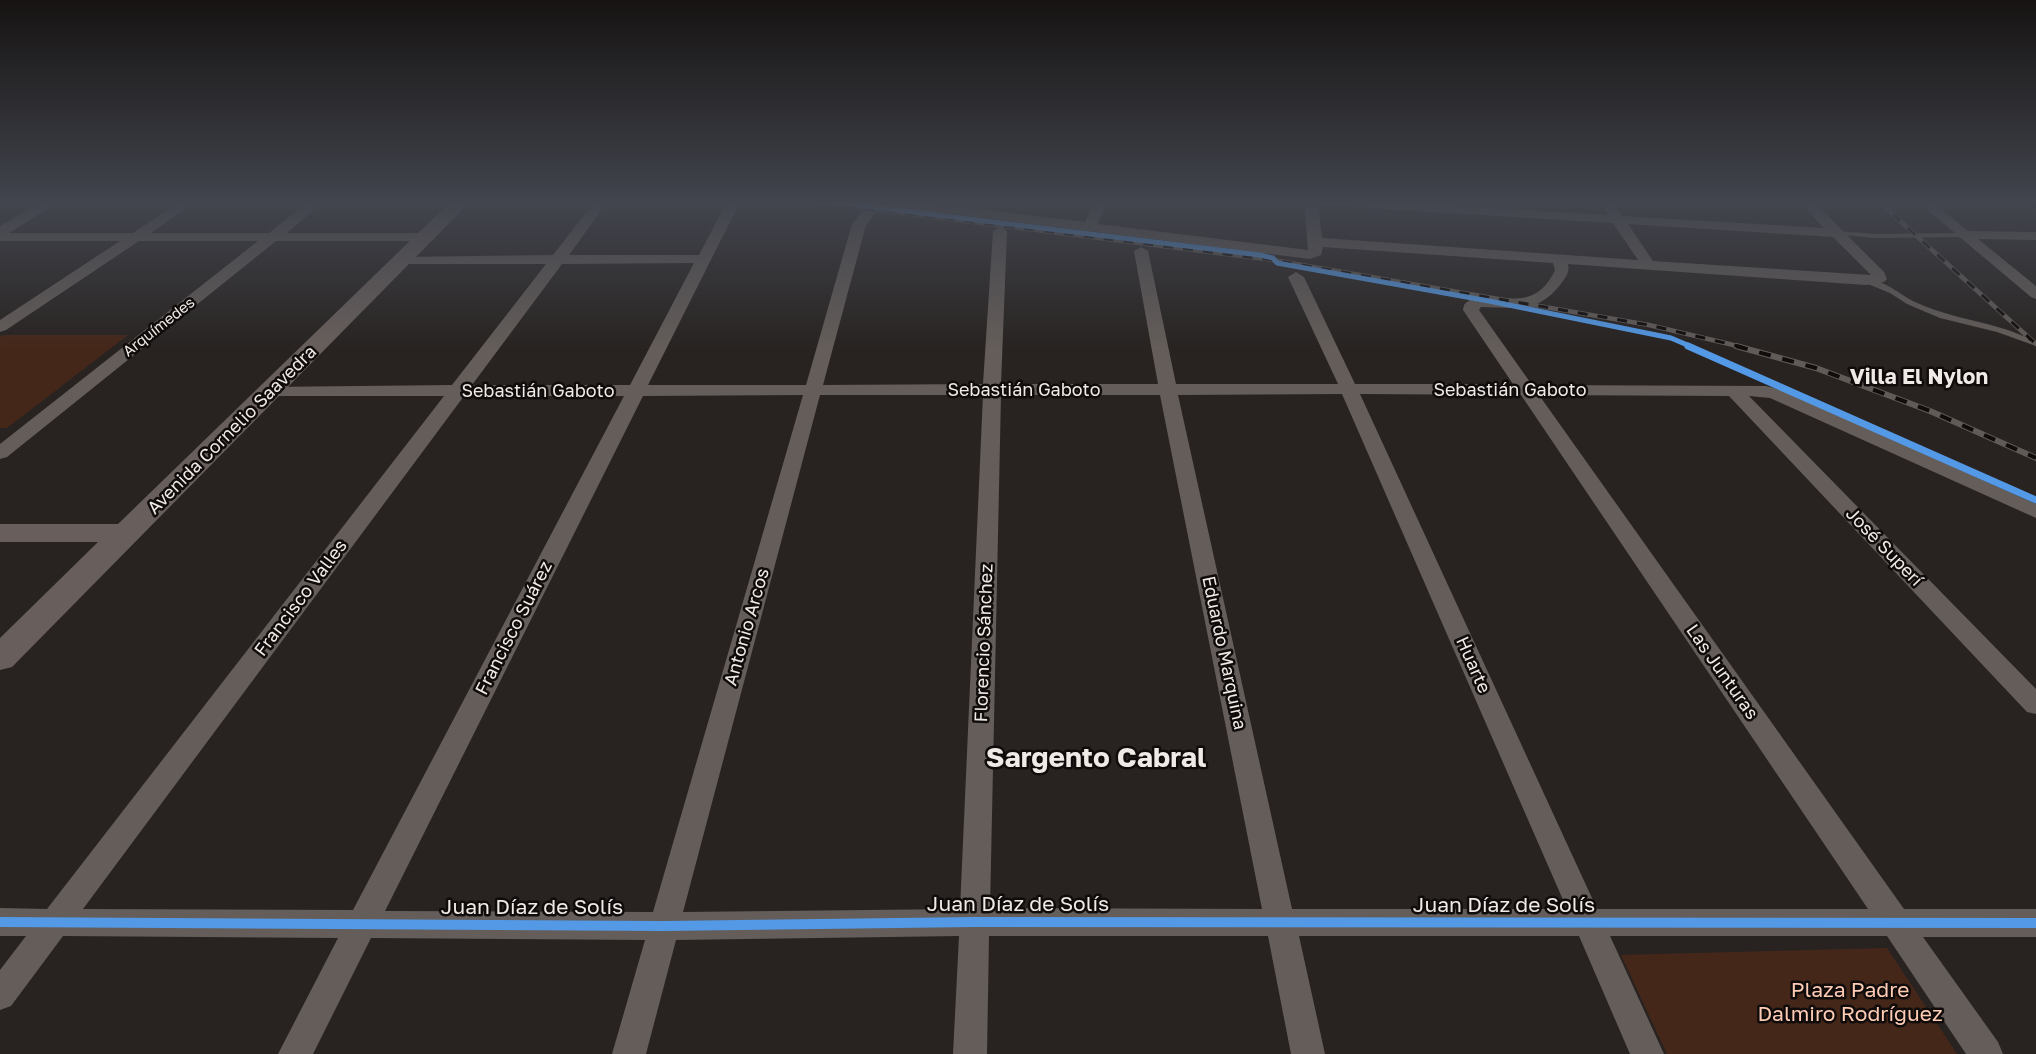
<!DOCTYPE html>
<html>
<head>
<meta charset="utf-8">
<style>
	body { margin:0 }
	canvas { display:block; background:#282321 }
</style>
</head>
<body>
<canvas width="2036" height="1054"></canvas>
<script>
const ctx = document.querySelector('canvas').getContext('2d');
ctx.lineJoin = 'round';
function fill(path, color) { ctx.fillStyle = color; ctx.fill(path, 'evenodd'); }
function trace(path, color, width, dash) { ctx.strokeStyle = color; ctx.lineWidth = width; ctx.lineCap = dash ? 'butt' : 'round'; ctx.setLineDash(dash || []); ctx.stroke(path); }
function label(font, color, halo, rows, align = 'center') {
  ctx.font = font + ' "Golos Text",sans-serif'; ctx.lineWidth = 5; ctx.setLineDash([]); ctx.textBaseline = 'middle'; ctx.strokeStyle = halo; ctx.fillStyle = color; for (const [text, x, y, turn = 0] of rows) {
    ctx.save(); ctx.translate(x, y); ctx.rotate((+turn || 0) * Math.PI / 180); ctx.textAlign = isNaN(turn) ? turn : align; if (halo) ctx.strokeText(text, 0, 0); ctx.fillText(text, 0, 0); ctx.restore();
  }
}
const green = new Path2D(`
	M3,335H128L7,428H0V337Z
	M1887,948L1957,1054H1667L1621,955Z`);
const lane = new Path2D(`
	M1836,231L1876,234L1963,233L1966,235L1963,237L1876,238L1834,234V232Z
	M1863,278C1881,278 1898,293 1913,301C1941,315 1972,319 2001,328C2013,331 2025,337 2036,341V346L1997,332L1940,318L1907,304L1890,293L1863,282Z`);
const street = new Path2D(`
	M44,201H60L9,233H133L181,201H196L151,233H269L309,201H324L287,233H426L433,237L426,241H276L7,457L0,459V444L258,241H139L6,330L0,332V320L120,241H0V226Z
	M595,201H608L569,255H699L727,201L740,202L648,385H806L852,224L866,207L844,204L843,201L955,206L1085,222L1094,201H1107L1098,224L1308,250L1304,201H1386L1608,215L1599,201H1612L1622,216L1824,228L1799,201H1813L1884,272L1887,279L1884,282L1866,285L1568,264C1570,273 1565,278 1560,285C1536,315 1515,307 1481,307L1479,310L1532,385L1766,386L1782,390L2036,504V518L1770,398L1749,396L2036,689V714L2027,712L1729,396L1539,395L1904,909H2036V937H1923L1998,1042L2003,1054H1966L1887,936H1610L1664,1054H1630L1579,936H1299L1325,1054H1291L1268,936H989L987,1054H953L959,936L676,940L646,1054H612L645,940L371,938L313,1054H278L338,938L63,936L11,1006L0,1010V970L26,936H0V908L47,909L444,396H271L265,395L262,391L265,387L452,385L546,264H404L397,260L399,257L553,255ZM1318,205L1613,223L1638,260L1322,238ZM879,209L955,214L1310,259L1321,255L1323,247L1553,263L1555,270C1531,323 1484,281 1464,305L1463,310L1513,384H1355L1304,277L1296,272L1288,277L1338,384H1176L1148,251L1141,247L1134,251L1158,384H1001L1007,231L1000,227L993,231L983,384L823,385L866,225ZM1628,224L1833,237L1871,275L1653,261ZM694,263L630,385H472L562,264ZM1342,394L1567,909H1292L1178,395ZM1360,394L1521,395L1868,909H1597ZM803,395L653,912L385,911L643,396ZM820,395H983L960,909L683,912ZM1001,395H1160L1262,909L990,908ZM464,396H624L353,910L83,909Z
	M1917,201H1931L1968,231L2036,232V240L1978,239L2036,286V299L2031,297Z`);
const secondary = new Path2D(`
	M451,201H471L12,667L0,670V638L98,542H0V524H118Z`);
const railFar1 = new Path2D(`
	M806,201L1273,260L1649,325L1742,347
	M1878,201L2036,344L2029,338`);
const rail = new Path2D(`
	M1736,346L1816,368L1930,411L2036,458`);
const cyclewayFar2 = new Path2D(`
	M824,201L1260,255L1273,258L1277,263L1489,301L1671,338L1692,347`);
const cyclewayFar1 = new Path2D(`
	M1688,346L2036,500`);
const cycleway = new Path2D(`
	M0,922L663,926L975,922L2036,923`);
const farStreetnames = [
	["Arquímedes",159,327,-38]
];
const streetNames = [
	["Sebastián Gaboto",1024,390],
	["Sebastián Gaboto",1510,390],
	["Sebastián Gaboto",538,391],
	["Avenida Cornelio Saavedra",232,430,-45],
	["José Superí",1884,547,46],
	["Francisco Valles",301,598,-53],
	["Antonio Arcos",747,627,-74],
	["Francisco Suárez",514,628,-63],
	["Florencio Sánchez",984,643,-88],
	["Eduardo Marquina",1224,653,78],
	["Huarte",1473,665,66],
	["Las Junturas",1722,672,55]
];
const quarterNames = [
	["Villa El Nylon",1919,377]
];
const nearStreetnames = [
	["Juan Díaz de Solís",1018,904],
	["Juan Díaz de Solís",1504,905],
	["Juan Díaz de Solís",532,907]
];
const nearParknames = [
	["Plaza Padre",1850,990],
	["Dalmiro Rodríguez",1850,1014]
];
const nearDistrictnames = [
	["Sargento Cabral",1096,758]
];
fill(green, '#45271a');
fill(lane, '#645d59');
fill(street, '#645d59');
fill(secondary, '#685f5c');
trace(railFar1, '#615b58', 4.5);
trace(rail, '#615b58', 6);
trace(railFar1, '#100c0b', 3, [10]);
trace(rail, '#100c0b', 4, [12]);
trace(cyclewayFar2, '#5399e6', 5);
trace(cyclewayFar1, '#5399e6', 7);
trace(cycleway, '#5399e6', 10);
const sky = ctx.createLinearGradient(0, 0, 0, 349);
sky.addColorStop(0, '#161312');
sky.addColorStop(0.58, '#42454e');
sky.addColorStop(1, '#42454e00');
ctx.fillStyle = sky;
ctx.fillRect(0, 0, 2036, 349);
label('15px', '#f0eae7', '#100c0b', farStreetnames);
label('18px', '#f0eae7', '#100c0b', streetNames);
label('bold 21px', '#f0eae7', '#100c0b', quarterNames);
label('21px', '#f0eae7', '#100c0b', nearStreetnames);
label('21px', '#fecbb5', '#100c0b', nearParknames);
label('bold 28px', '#f0eae7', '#100c0b', nearDistrictnames);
</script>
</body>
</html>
